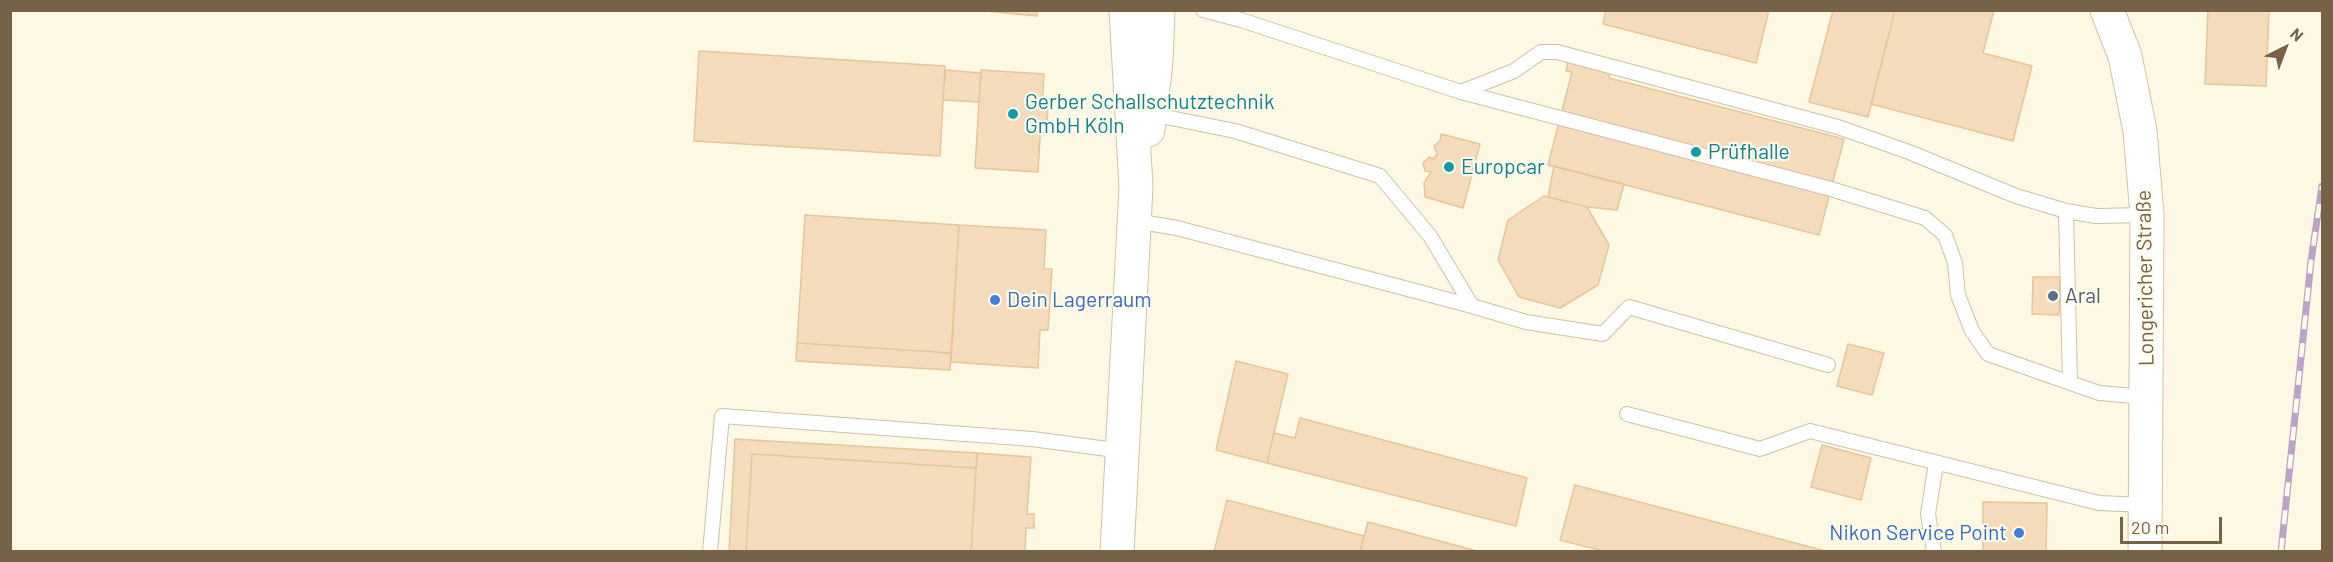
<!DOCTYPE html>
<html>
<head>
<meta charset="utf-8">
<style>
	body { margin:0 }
	#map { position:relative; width:2333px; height:562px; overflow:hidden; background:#fdf8e4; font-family:Barlow,sans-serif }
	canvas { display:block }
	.frame { position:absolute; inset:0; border:12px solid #766149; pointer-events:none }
	.north { position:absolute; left:2255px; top:18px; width:60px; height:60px; -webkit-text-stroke:4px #fffbeb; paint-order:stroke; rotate:42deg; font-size:16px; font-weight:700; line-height:24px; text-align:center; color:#766149 }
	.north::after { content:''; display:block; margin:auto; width:21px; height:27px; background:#766149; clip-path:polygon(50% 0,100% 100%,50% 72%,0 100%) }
	.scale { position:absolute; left:2120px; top:517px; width:102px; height:27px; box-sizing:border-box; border:3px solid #766149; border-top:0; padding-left:8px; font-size:18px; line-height:21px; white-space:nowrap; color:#766149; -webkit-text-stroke:4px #fffbeb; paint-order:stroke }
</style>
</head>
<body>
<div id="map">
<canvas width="2333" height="562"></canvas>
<div class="frame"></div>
<div class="north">N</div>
<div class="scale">20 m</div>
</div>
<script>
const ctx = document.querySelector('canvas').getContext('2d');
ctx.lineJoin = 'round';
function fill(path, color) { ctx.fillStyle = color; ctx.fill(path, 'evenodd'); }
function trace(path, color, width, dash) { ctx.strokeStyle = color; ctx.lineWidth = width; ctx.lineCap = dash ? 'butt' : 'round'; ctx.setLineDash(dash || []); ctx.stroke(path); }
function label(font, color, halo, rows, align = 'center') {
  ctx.font = font + ' Barlow,sans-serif'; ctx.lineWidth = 4.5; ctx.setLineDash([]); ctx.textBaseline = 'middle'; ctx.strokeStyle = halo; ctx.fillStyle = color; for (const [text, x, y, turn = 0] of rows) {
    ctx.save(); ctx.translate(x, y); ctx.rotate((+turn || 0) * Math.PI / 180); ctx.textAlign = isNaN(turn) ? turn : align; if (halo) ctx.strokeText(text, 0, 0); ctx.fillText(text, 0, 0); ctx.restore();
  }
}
const building = new Path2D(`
	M974,10H1037V16Z
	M1606,10H1769L1756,63L1603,24Z
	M1833,10H1895L1868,117L1809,102Z
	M1895,10H1994L1983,53L2032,66L2013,141L1871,104Z
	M2208,10H2269L2266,86L2205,84Z
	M699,51L945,66L940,156L694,141Z
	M1568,61L1610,72L1609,78L1844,139L1819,235L1548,165L1572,72L1566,71Z
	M945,70L981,73L979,102L943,100Z
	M981,70L1044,74L1042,107H1048L1047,121H1041L1038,172L975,168Z
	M1441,134L1480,144L1463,208L1425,197L1424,183L1431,172L1425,171L1423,163L1429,157L1434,159L1437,154L1434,146L1440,141Z
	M1554,166L1624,184L1617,210L1587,207L1548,197Z
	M1544,196L1587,207L1609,245L1598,285L1560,308L1519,297L1498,260L1508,220Z
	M805,215L959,225L951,353L797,343Z
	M959,225L1046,230L1044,269H1052L1048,330H1040L1038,368L951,362Z
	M2033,277H2060L2059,315L2032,314Z
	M797,343L951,353L950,370L796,361Z
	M1848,344L1884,353L1872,395L1837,386Z
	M1236,361L1288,374L1267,463L1216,450Z
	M1300,418L1527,478L1516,526L1267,463L1274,433L1295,438Z
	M735,439L977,453L976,468L752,454L746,552H729Z
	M1822,445L1871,458L1861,500L1811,487Z
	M977,453L1031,457L1027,514H1034V528H1026L1025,552H971Z
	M752,454L976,468L971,552H746Z
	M1575,485L1829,552H1606L1560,540Z
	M1227,500L1364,536L1360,552H1214Z
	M1983,502L2047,503L2046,552H1983Z
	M1368,522L1481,552H1360Z`);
const lane = new Path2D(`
	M1203,10L1241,20L1461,92L1831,189L1925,218L1945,235L1955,263L1958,295L1972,331L1988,354L2099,393L2146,397
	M1461,92L1514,71L1541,52H1557L1838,127L1909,152L2016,196L2066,211L2096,216L2147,215
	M1151,114L1235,131L1380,176L1430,236L1472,306L1526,322L1603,334L1629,307L1828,365
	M2066,211L2070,383
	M1135,221L1177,228L1472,306
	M1627,414L1760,449L1810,431L2099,503L2145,505
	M710,552L722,416L1032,439L1123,451
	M1934,552L1928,514L1936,463`);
const secondary = new Path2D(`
	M2107,10L2125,56L2140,131L2147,215L2145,552
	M1148,130L1156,62L1158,10
	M1117,552L1136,187L1126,10`);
const rail = new Path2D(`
	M2281,552L2311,261L2322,186`);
const markers = [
	[1013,114,6,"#0f9aa8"],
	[1696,152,6,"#0f9aa8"],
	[1449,167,6,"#0f9aa8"],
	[2053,296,6,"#5c6f8a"],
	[995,300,6,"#3f7fe0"],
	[2019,533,6,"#3f7fe0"]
];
const cultureNames = [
	["Gerber Schallschutztechnik",1025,102],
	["GmbH Köln",1025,126],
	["Prüfhalle",1708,152],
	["Europcar",1461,167]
];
const streetNames = [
	["Longericher Straße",2145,278,-91]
];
const serviceNames = [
	["Aral",2065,296]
];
const shopNames = [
	["Dein Lagerraum",1007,300],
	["Nikon Service Point",2007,533,"right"]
];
fill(building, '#f3dbbb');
trace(building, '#e6c59b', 1.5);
trace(lane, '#cfc0aa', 16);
trace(secondary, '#d2c2a7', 35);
trace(lane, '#fff', 14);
trace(secondary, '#fff', 33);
trace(rail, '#bca2c7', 7);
trace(rail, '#fffbeb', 4.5, [14]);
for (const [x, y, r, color] of markers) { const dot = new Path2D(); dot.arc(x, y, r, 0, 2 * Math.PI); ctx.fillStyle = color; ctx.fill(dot); trace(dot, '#fffbeb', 2); }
label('21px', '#0d838f', '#fffbeb', cultureNames, 'left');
label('21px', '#766149', '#fffbeb', streetNames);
label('21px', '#4e5e75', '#fffbeb', serviceNames, 'left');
label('21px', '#366cbe', '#fffbeb', shopNames, 'left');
</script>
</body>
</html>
